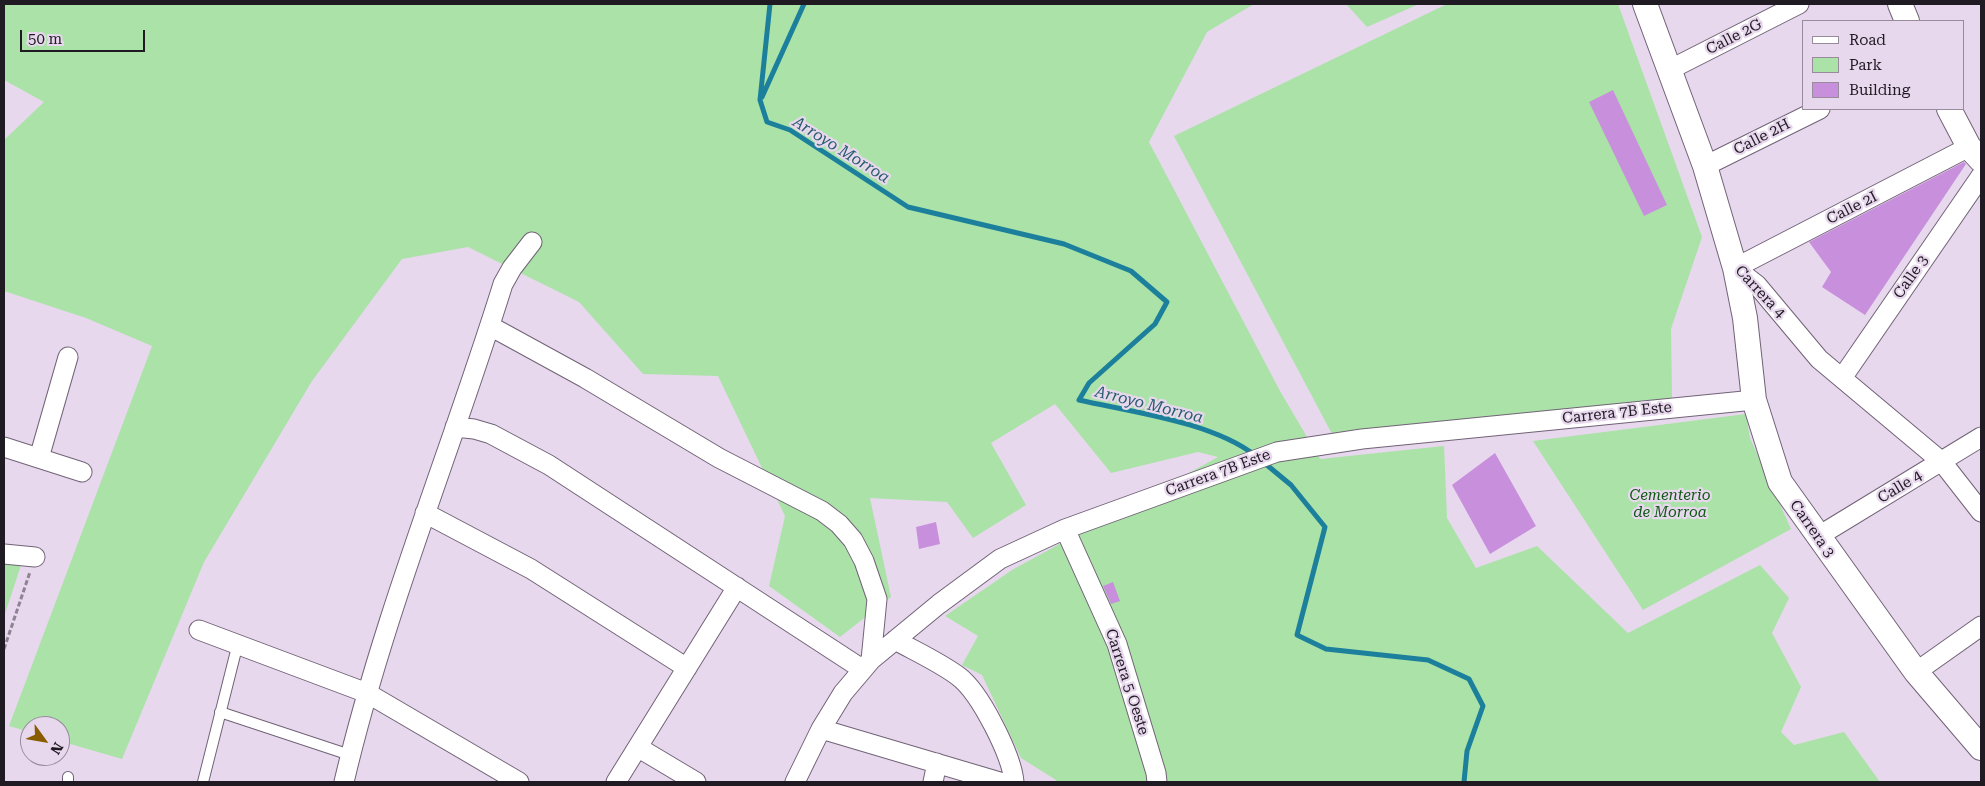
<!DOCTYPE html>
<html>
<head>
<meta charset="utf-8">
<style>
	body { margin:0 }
	#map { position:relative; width:1985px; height:786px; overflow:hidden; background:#e8d8ee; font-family:"Roboto Serif",serif }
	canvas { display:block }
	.frame { position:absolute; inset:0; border:5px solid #201a22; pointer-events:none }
	.legend { position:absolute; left:1802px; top:20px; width:162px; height:90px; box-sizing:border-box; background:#e8d8ee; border:1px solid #988c9c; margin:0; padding:6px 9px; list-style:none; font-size:15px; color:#201a22 }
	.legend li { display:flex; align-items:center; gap:10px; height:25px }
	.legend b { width:25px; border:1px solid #988c9c }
	.north { position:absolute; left:20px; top:716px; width:50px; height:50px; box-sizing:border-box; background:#e8d8ee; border:1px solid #988c9c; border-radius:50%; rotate:122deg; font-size:14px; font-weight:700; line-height:20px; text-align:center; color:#201a22 }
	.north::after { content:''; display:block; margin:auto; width:18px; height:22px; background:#8a5c00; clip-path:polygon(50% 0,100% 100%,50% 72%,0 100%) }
	.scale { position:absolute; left:20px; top:30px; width:125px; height:22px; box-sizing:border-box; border:2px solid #201a22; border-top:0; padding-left:6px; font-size:15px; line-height:18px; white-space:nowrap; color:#201a22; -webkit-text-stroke:4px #e8d8ee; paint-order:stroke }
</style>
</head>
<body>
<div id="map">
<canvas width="1985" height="786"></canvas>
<div class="frame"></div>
<ul class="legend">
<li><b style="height:6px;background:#fff"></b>Road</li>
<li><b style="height:14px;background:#aae2a8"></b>Park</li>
<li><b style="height:14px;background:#c890dc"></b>Building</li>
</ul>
<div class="north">N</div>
<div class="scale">50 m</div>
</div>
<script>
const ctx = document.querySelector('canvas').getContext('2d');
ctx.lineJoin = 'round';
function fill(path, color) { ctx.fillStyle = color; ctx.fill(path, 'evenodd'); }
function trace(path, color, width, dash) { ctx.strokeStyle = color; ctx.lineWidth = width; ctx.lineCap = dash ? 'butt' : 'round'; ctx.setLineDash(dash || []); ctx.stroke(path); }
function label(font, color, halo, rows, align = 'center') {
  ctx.font = font + ' "Roboto Serif",serif'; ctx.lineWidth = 4.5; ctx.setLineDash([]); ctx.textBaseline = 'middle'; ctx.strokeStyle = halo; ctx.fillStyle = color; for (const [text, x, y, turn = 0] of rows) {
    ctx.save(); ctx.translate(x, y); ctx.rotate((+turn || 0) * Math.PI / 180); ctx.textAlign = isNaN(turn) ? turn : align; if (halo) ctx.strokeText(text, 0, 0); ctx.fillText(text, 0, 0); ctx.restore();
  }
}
const green = new Path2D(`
	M4,4H1254L1207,32L1149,142L1280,391L1320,459L1444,446L1447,518L1476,568L1537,546L1628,633L1760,565L1789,598L1772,633L1801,687L1781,732L1794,745L1844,732L1880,782H1056V780L1021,758L982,675L962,665L978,636L945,616L1012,570L1218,457L1198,452L1111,473L1055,404L991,443L1026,505L973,538L947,502L870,498L891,597L840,637L769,586L785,516L718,376L643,374L579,302L468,247L402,259L312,381L204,562L122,759L60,741V726H30V732L9,726L152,346L86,318L4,291V140L44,102L4,80Z
	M1346,4H1419L1367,27Z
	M1447,4H1618L1702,237L1671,329L1672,398L1332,434L1174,136Z
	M1746,414L1750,438L1791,529L1643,610L1533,441Z
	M4,559L22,562L4,617Z`);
const stream = new Path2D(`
	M770,4L760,100L767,122L790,130L908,207L1064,244L1131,271L1167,302L1155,324L1089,383L1079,400C1132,412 1213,422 1256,456
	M762,97L804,4
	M1262,461L1291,485L1325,527L1297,635L1326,649L1428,660L1469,679L1483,706L1467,751L1464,782`);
const building = new Path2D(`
	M1613,90L1667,205L1644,216L1589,102Z
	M1964,162L1966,164L1865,315L1822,287L1831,272L1809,242Z
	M1495,453L1536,526L1490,554L1452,485Z
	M936,522L940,544L919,549L916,527Z
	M1113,582L1120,601L1111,604L1103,586Z`);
const path = new Path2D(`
	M4,649L30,572`);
const service = new Path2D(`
	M220,712L350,755
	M68,782V777
	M203,782L238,643`);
const minor = new Path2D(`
	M1669,70L1799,4
	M1969,147L1735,268L1757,285L1819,359L1942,462L1981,512
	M1705,166L1820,109
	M490,326L585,378L719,458L822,511L839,524L853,540L864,561L877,599L871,660
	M1842,378L1981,176
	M455,427L474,429L491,434L549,465L862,669
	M4,447L82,472
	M39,458L68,357
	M425,513L531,569L687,668
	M1065,529L1117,644L1156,773L1157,782
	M1817,537L1981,437
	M4,554L35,557
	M199,630L367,693L519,782
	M895,640C915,651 939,662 958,676C980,692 1012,756 1014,782
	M1916,672L1981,626
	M821,729L1000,782
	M639,748L696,782
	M344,782C384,612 451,451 503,284L512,268L532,242
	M616,782L737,587
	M795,782L821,729L843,693L871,660L939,604L1000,559L1065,529L1277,452L1362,439L1754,400
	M933,782L937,763`);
const tertiary = new Path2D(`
	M1645,4L1705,166L1735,268L1745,318L1754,400L1780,482L1916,672L1981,748
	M1900,4L1907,21
	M1949,109L1969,147L1981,160`);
const streetNames = [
	["Calle 2G",1734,37,-27],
	["Calle 2H",1762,137,-27],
	["Calle 2I",1852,208,-27],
	["Calle 3",1911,277,-55],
	["Carrera 4",1760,292,47],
	["Carrera 7B Este",1617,413,-6],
	["Carrera 7B Este",1218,473,-20],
	["Calle 4",1900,487,-31],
	["Carrera 3",1812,529,55],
	["Carrera 5 Oeste",1127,682,72]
];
const parkNames = [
	["Cementerio",1670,496],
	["de Morroa",1670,513]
];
const waterNames = [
	["Arroyo Morroa",841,150,32],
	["Arroyo Morroa",1149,405,14]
];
fill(green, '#aae2a8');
trace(stream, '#1c809c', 5);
fill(building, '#c890dc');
trace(service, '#716376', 12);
trace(minor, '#716376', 21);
trace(tertiary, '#716376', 26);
trace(path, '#8f8393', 3, [5, 2.5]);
trace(service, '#fff', 10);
trace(minor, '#fff', 19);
trace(tertiary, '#fff', 24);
label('15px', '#201a22', '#e8d8ee', streetNames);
label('italic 15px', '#0e5813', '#e8d8ee', parkNames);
label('italic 16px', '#285c6d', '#e8d8ee', waterNames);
</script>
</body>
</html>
